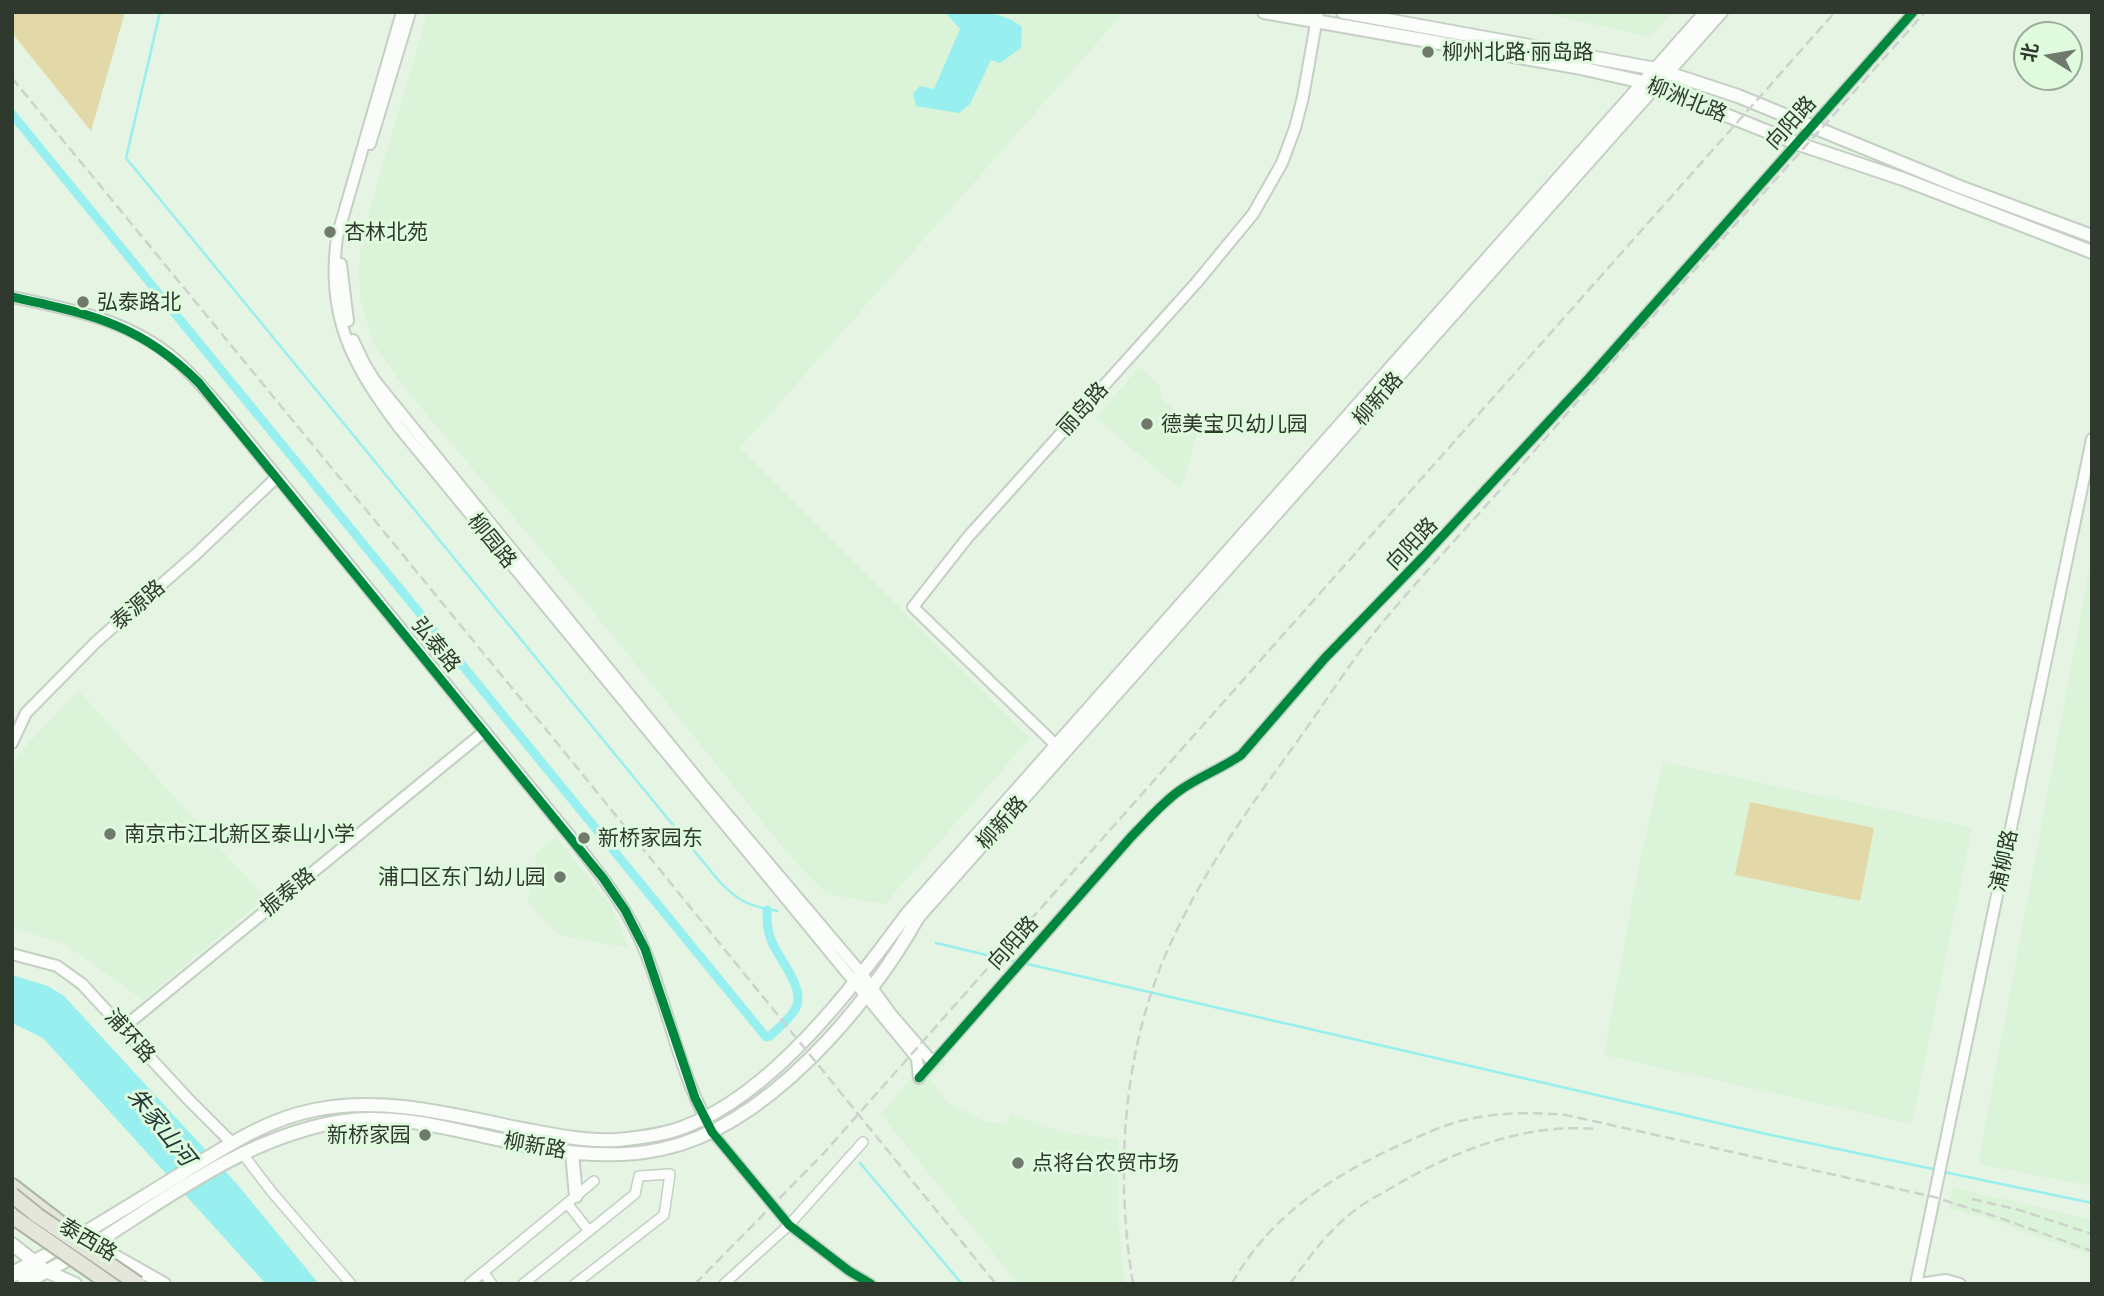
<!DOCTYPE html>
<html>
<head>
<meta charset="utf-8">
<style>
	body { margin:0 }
	#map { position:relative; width:2104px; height:1296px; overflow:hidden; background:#e5f4e3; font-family:"Asap Condensed","Noto Sans SC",sans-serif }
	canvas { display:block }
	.frame { position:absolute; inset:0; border:14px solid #2f392e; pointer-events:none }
	.north { position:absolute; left:2013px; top:21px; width:70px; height:70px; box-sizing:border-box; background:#dffadd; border:2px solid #99ad97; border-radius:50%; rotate:281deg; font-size:19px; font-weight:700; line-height:28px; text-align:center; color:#2f392e }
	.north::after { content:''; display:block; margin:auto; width:24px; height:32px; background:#6f7a6d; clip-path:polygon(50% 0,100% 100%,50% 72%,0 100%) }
</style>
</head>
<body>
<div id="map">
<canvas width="2104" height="1296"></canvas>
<div class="frame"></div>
<div class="north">北</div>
</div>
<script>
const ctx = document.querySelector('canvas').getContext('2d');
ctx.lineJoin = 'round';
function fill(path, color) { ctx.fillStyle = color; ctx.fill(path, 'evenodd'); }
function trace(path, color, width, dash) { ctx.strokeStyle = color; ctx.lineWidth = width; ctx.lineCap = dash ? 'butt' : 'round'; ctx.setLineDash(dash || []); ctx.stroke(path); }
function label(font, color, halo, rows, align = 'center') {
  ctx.font = font + ' "Asap Condensed","Noto Sans SC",sans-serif'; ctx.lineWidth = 6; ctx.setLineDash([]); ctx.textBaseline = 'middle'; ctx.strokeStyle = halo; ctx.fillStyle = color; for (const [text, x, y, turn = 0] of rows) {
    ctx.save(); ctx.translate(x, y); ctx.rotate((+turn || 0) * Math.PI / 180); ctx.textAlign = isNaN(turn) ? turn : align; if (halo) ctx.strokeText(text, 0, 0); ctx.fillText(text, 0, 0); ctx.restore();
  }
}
const built = new Path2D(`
	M428,12H1124L740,448L1030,738L885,904L827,894L794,861L592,610L408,392L373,343L360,297L359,266L363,232Z
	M1538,12H1673L1651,37Z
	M1139,367L1160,387L1162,399L1198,430L1181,490L1096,418Z
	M2092,555V1186L1978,1164Z
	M78,690L265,898L143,1000L68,946L12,926V770L19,754Z
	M1663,762L1972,828L1912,1124L1604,1055L1641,855Z
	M556,837L611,906L628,948L565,936L554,931L528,902L537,852Z
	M934,1051L946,1062L930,1079L946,1101L961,1110L989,1123H1007L1010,1114L1066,1133L1118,1139V1224L1125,1284H1018L881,1114Z
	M1952,1187L2092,1220V1256L1987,1218L1949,1209Z`);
const green = new Path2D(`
	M12,12H125L91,131L12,33Z
	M1750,802L1874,828L1860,901L1735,875Z`);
const water = new Path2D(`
	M945,12C971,12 1000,9 1022,27L1021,48L1000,63L991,60L970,104L959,113L916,106L913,94L920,86L934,89L960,29Z
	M12,975L48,986L64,996L237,1184L319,1284H266L43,1038L12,1023Z`);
const stream = new Path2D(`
	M160,12L126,158L719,881C739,902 749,906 777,911
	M936,943L1016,962
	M1023,963L1766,1134L1938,1170
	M860,1163L962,1284
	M1944,1172L2092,1203`);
const canal = new Path2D(`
	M12,114L766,1037L770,1036C778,1028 791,1018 796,1008C806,989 779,959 772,942C767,931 767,921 767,910`);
const minor = new Path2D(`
	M919,1078L1131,837C1147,821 1161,804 1179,791C1198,777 1221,769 1241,755L1325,658L1423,557L1589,378L1913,12
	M712,1132L789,1225L849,1271L871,1284
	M242,1153L271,1191L351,1284
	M483,1272L492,1284
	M469,1284L594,1181
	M523,1284L589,1231L567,1203
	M575,1284L664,1215L670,1174L639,1176L635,1194L589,1231
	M724,1284L789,1225L863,1142`);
const tertiary = new Path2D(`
	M402,12L337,237C326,317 352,364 398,426L917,1058L919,1078
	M370,144L410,12
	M341,264L348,321
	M12,297C71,309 130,320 177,361C193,375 207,392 221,408L579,847C604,879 630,912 645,951C668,1007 679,1071 708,1123
	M353,340L365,365L375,381L709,793L862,974L891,1014L929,1058L934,1060
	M12,743L26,713L96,642L195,555L276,478
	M1060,749L913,607L968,537L1197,282L1253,214L1282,163L1295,128L1303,97L1318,12
	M12,954L57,966L82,984L188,1099L232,1143
	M124,1027L485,731
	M12,1276L44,1271
	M1916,1284L2092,439
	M1919,1284L1946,1280L1960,1284`);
const secondary = new Path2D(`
	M1264,12L1576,67L1643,82L1796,143L1903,179L2092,252
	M1343,12L1656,69L1738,96L1960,187L2092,236
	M572,1153L576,1196
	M88,1241L164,1284
	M12,1244L46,1271L75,1284
	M12,1273C71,1243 125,1208 181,1174C224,1148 264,1120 314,1110C382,1096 450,1114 517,1128C551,1134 583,1142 617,1140C639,1138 664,1135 684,1127C773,1094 852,988 907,914L1706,12
	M24,1284C48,1270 74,1257 97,1242C173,1194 247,1138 337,1122C404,1110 474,1137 541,1148C581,1155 621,1158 662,1149C766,1127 868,1007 918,917L1721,12`);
const trunk = new Path2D(`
	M12,1186L60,1223`);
const rail = new Path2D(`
	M12,78L553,738L996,1284
	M1972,1199L2019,1210L2092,1234
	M695,1284L823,1154L1835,12
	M1133,1284C1114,1167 1123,1041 1175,934C1206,868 1249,808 1291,750C1322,708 1349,663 1382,623C1422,575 1465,530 1506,483C1644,325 1786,169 1925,12
	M1232,1284C1270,1213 1340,1171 1411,1140C1427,1133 1444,1125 1461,1121C1496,1112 1531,1112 1566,1115L1934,1197L2000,1218L2092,1251
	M1290,1284C1309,1257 1328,1231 1354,1211C1363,1203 1376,1197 1386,1191C1449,1153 1521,1123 1595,1129`);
const trunkBridge = new Path2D(`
	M12,1195L38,1216L138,1284
	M12,1216L110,1284`);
const cycleway = new Path2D(`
	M12,297C90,314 141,324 199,383L603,878L625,910L645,949L695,1098L712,1132L789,1225L849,1271L871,1284
	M919,1078L1131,837C1147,821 1161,804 1179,791C1198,777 1221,769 1241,755L1325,658L1423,557L1589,378L1913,12`);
const markers = [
	[1428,52,7,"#6f7a6d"],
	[330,232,7,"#6f7a6d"],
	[83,302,7,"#6f7a6d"],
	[1147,424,7,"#6f7a6d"],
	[110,834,7,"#6f7a6d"],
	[584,838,7,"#6f7a6d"],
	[560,877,7,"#6f7a6d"],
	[425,1135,7,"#6f7a6d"],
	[1018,1163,7,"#6f7a6d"]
];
const poiNames = [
	["柳州北路·丽岛路",1442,52],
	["杏林北苑",344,232],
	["弘泰路北",97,302],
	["德美宝贝幼儿园",1161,424],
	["南京市江北新区泰山小学",124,834],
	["新桥家园东",598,838],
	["浦口区东门幼儿园",546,877,"right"],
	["新桥家园",411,1135,"right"],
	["点将台农贸市场",1032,1163]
];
const streetNames = [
	["柳洲北路",1687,100,22],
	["向阳路",1791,123,-48],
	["柳新路",1378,399,-49],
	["丽岛路",1083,409,-48],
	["柳园路",492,541,51],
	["向阳路",1412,544,-46],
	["泰源路",138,605,-41],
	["弘泰路",436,645,51],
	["柳新路",1002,823,-48],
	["浦柳路",2004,861,-78],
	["振泰路",288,892,-39],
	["向阳路",1013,943,-48],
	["浦环路",130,1036,48],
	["柳新路",535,1146,10],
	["泰西路",88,1240,30]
];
const waterNames = [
	["朱家山河",161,1127,51]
];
fill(built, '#dbf3d8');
fill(green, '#e3d8a8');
fill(water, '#97f0ef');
trace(stream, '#97f0ef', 2.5);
trace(canal, '#97f0ef', 9);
trace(minor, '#c4d0c3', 12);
trace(tertiary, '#c4d0c3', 14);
trace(secondary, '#c4d0c3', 16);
trace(trunk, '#adb5a3', 18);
trace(minor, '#fbfdfb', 9);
trace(tertiary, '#fbfdfb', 10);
trace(secondary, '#fbfdfb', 12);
trace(trunk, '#e4e6dc', 14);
trace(rail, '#cdd2cd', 2.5, [10, 5]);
trace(trunkBridge, '#adb5a3', 18, []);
trace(trunkBridge, '#e4e6dc', 14);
trace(cycleway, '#00873e', 9);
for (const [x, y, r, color] of markers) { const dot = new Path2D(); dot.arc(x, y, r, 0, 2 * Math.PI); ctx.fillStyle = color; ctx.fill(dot); trace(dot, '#dffadd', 2.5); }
label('21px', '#2f392e', '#dffadd', poiNames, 'left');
label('21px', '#2f392e', '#dffadd', streetNames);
label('italic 23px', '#203738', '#dffadd', waterNames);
</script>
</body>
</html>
